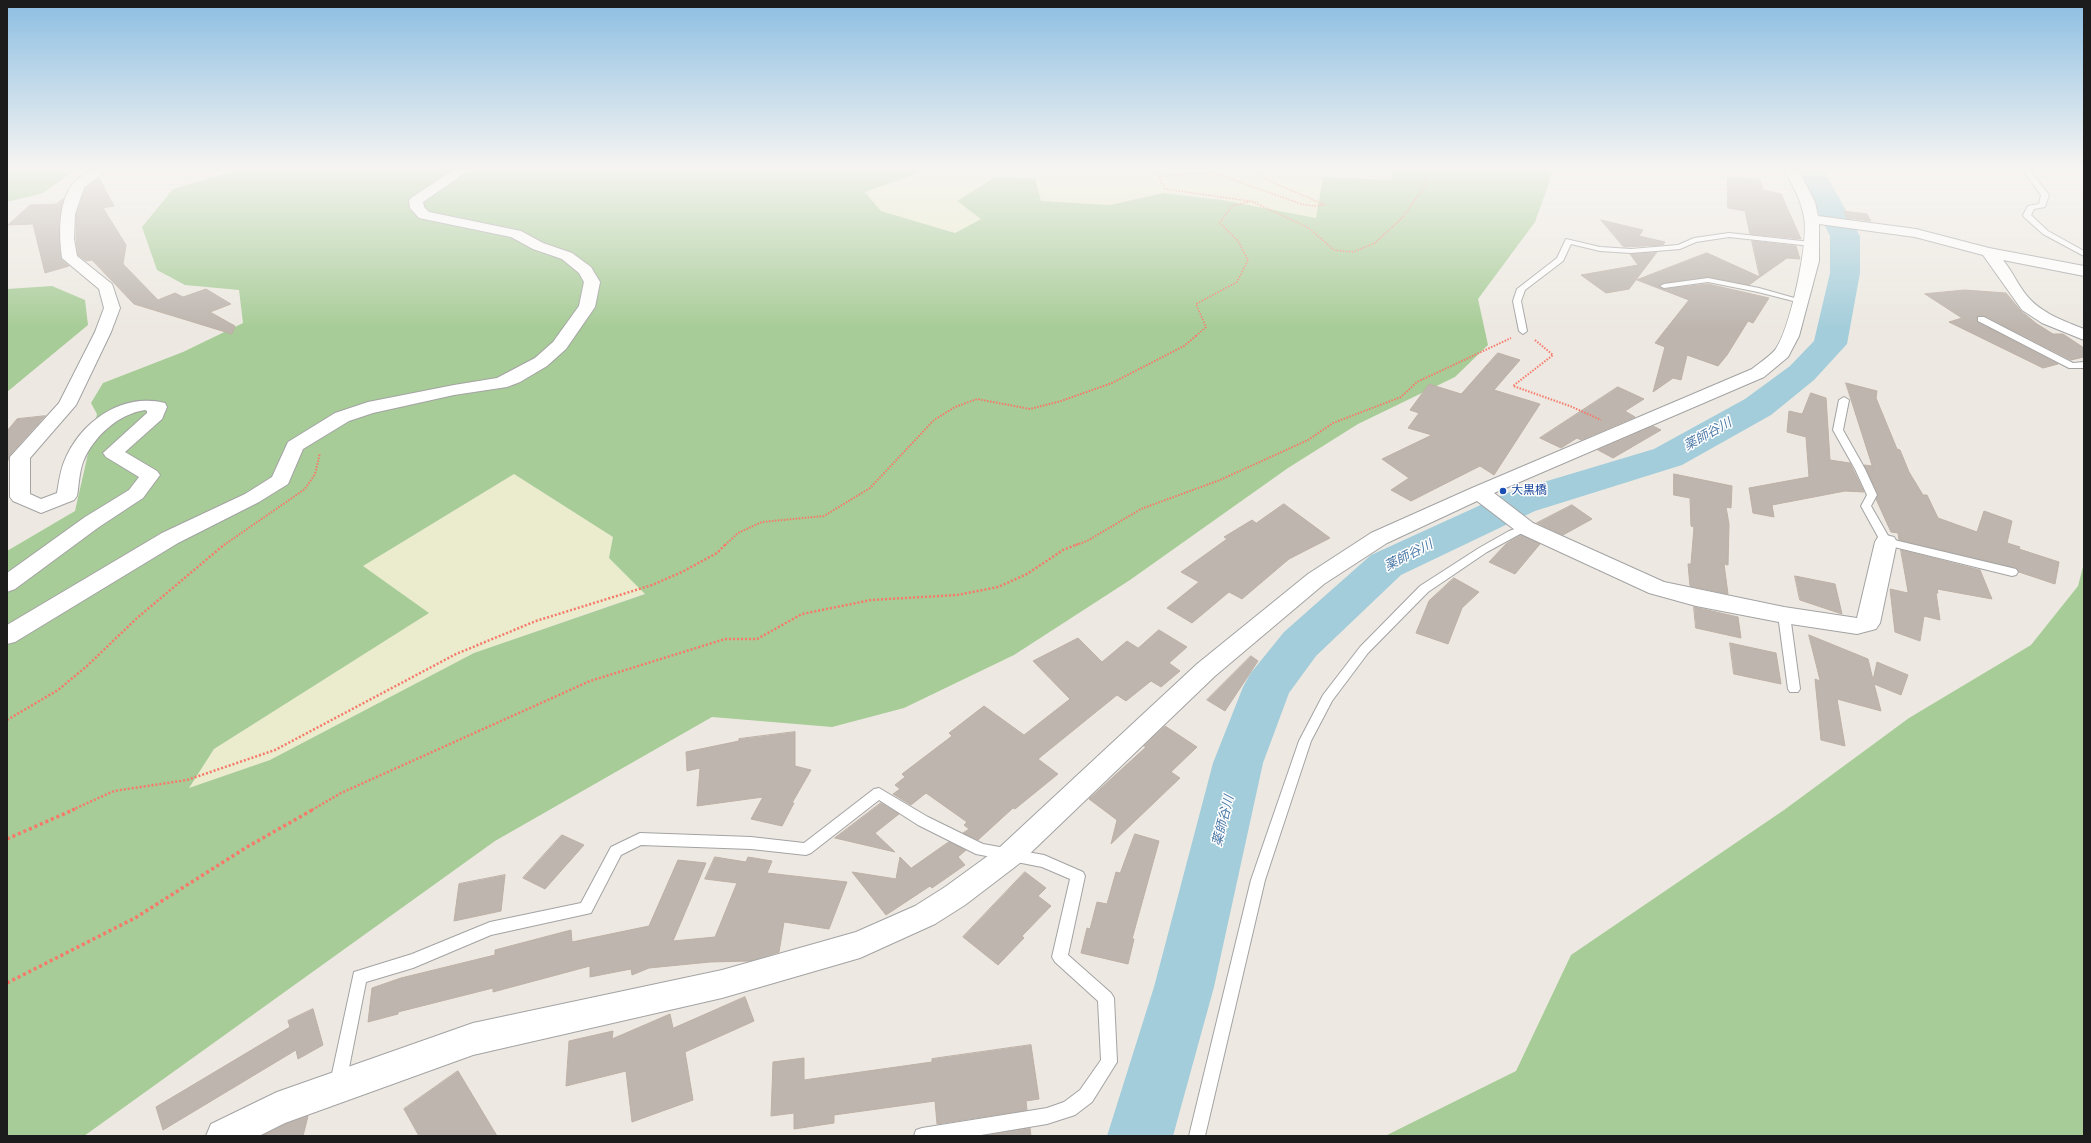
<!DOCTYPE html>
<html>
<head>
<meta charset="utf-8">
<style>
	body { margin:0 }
	#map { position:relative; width:2091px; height:1143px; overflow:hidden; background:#ede9e2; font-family:"Titillium Web",sans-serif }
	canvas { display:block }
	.frame { position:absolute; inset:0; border:8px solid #1c1c1c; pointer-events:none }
</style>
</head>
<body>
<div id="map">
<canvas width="2091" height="1143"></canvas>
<div class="frame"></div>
</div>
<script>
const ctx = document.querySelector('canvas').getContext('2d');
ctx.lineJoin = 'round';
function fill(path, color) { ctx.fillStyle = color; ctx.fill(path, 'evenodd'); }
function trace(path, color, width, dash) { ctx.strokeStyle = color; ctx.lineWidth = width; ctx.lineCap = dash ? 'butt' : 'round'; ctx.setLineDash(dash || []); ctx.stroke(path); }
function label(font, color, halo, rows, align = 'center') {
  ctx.font = font + ' "Titillium Web","Noto Sans JP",sans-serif'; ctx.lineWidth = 3; ctx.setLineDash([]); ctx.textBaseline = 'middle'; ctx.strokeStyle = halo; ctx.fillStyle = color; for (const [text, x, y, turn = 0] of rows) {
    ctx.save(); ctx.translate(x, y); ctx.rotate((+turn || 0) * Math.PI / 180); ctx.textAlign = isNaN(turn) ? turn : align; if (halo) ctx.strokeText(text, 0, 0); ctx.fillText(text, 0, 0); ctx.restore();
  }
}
const farmland = new Path2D(`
	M929,169H1391L1394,180L1323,177L1316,218L1222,200L1163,193L1110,205L1041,201H957L981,219L955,233L881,211L864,192Z
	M514,474L613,537L609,558L645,593L474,653L270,760L189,788L214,749L428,613L363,566Z`);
const forest = new Path2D(`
	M7,169H77L43,193L7,202Z
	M241,169H929L865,192L881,211L955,233L981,219L957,201L995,177L1035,178L1041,201L1110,205L1163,193L1222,200L1316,218L1323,177L1393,180L1391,169H1548L1552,175L1535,222L1478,299L1488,345L1455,377L1358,424L1288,468L1130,580L1014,655L904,708L832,727L712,717L495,841L84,1136H7V551L75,511L97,414L91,403L103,383L183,352L243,323L239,290L185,285L157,270L142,227L173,189ZM514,474L613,537L609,558L645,594L474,653L270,760L189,788L214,749L429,613L363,566Z
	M52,286L85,300L88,325L7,392V289Z
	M2084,563V1136H1385L1516,1071L1571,955L1784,810L1909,718L2031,645L2078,586Z`);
const river = new Path2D(`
	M1797,169H1823L1860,236V273L1847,344L1814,380L1771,415L1682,465L1535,511L1401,575L1316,656L1289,693L1263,763L1214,987L1173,1136H1107L1154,987L1213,763L1243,687L1250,674L1284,632L1371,555L1507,493L1654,449L1745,399L1790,366L1814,341L1830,273V236Z`);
const building = new Path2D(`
	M1728,177L1760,180L1763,190L1781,194L1801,239L1750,234L1745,211L1728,208Z
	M99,178L114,206L103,208L126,245L123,264L158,300L175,293L183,297L206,289L231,304L210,312L235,326L232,334L134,304L92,260L86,261L78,255L76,239V214L85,189Z
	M64,198L59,220L60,249L61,259L69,266L45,273L33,224L8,225L30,205L56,204Z
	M1844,211L1867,214L1871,221L1847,218Z
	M1601,220L1643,230L1639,236L1665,242L1663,245L1624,247Z
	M1752,241L1796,246L1800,259L1787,258L1760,277Z
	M1657,252L1629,289L1606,293L1581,275L1638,265L1630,254Z
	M1707,253L1760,277L1749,285L1708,277L1664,283L1659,287L1664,289L1708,284L1769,298L1753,323L1748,321L1727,355L1718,366L1687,355L1681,380L1673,378L1653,392L1665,347L1655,343L1689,300L1637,280Z
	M1965,290L2006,293L2021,311L2037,324L2053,334H2063L2084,348V357L2071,360L1985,316H1977V322L2058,364L2043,368L1949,322L1962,318L1925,294Z
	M1498,353L1520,360L1494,390L1540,404L1494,475L1480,466L1411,501L1391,490L1409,478L1382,459L1432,435L1408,428L1419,413L1410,410L1429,384L1461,394Z
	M1846,383L1877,391L1876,398L1897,449L1900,450L1909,472L1923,495H1927L1938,518L1977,532L1984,511L2012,521L2007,543L2020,547L2019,549L2059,562L2055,584L2019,572L2016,568L1899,540L1898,533L1891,532L1876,499L1878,494L1864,465L1872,466Z
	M1618,387L1644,399L1625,411L1635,417L1581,440L1577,438L1561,448L1540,438Z
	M1811,393L1826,398L1830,460L1850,463L1864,492L1845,491L1772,505L1774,517L1753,513L1749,488L1809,477L1806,437L1787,432L1789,411L1802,414Z
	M45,416L9,456L7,464V431L17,419Z
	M1653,426L1661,430L1613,458L1598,450Z
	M1674,474L1732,486L1731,508L1726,507L1729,524L1728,565L1724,564L1728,594L1690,586L1688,564H1691L1694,527L1691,526L1690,498L1674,495Z
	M1284,504L1330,538L1289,559L1242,599L1229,592L1192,623L1167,608L1199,582L1181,572L1227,539L1224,537L1252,520L1256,523Z
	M1572,505L1592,519L1563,535L1537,523Z
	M1521,535L1540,544L1515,574L1489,562L1506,544Z
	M1901,550L1980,570L1992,599L1937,589L1938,593H1936L1940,620L1924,616L1920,641L1895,632L1890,589L1908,593Z
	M1795,576L1835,584L1842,614L1800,600Z
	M1454,578L1479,592L1462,608L1448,644L1416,633L1429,601Z
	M1694,607L1738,617L1741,638L1696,628Z
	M1159,630L1187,647L1169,663L1180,671L1161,687L1151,681L1126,701L1117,695L1038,759L1058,774L1015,809L1013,808L978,840L963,833L969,829L964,825L967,822L926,793L911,805L893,794L900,789L895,785L905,777L902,774L952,736L949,733L984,706L1024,735L1070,699L1033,661L1078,638L1102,662L1127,641L1138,648Z
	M1809,635L1868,659L1873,680L1877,662L1908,675L1901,695L1874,684L1881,711L1837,699L1845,746L1821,740L1815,679L1820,681Z
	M1730,643L1776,653L1781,684L1734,674Z
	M1251,656L1258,661L1225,711L1207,700Z
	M1165,726L1197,747L1171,772L1180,778L1111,844L1117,820L1089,799L1146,747L1144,746Z
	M795,732V766L811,770L792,803H794L782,826L751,819L763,797L697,806L700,768L687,771L686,752L739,741V739Z
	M881,803L899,814L875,833L895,852L835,838Z
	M1135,834L1159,841L1132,939H1134L1128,964L1081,953L1087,928L1090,929L1097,902L1107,904L1116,872L1120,873Z
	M562,835L584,845L545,889L523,878Z
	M949,842L966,850L958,857L965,865L932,888L930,886L886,915L852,872L896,879L900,857L911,868Z
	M715,857L746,862L748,857L772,861L767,873L847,882L829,929L784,922L779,952L750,961L710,962L649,968L632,975L631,969L590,977V966L493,992V988L398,1012V1014L368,1022L372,988L401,978L495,955V950L571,930L572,942L649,926L678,860L706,863L673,941L715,937L737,883L705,879Z
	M1025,872L1046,888L1038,896L1051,906L1022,936L1024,938L998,965L963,937Z
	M505,875L501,911L454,921L459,884Z
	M745,997L754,1021L685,1052L693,1100L632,1122L626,1071L566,1086L569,1041L613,1031L612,1039L670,1014L673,1028Z
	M313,1009L323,1045L298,1059L296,1050L163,1130L156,1107L290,1027L288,1021Z
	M1031,1045L1039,1099L1026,1101L1027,1110L937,1124L935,1101L834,1115V1123L794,1129V1113L771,1116L773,1062L804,1058V1080L932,1062V1059Z
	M458,1071L497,1136H419L404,1109Z
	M308,1116L303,1136H262L286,1124Z
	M1030,1128L1031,1136H984Z`);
const pathFar3 = new Path2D(`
	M1155,169L1165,189L1249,201
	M1290,169L1298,171L1304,169
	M1158,177L1196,173L1220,175L1301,204L1314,206L1325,205L1268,180L1255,169
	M1196,336L1206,327L1196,304L1237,282L1248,260L1238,241L1220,223L1232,206L1251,201L1309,228L1334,250L1353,252L1375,243L1402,218L1426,185V169`);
const pathFar2 = new Path2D(`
	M1535,340L1553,355L1513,386L1570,406L1601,420
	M224,545L305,489L315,474L320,453
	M725,545L738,533L762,522L824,516L870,488L934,420L955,407L977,399L1030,409L1061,401L1112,383L1184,346L1197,335
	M1076,545L1087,541L1141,509L1220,480L1308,440L1333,423L1401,397L1417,382L1511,338`);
const pathFar1 = new Path2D(`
	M7,720L58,690L87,666L137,618L225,544
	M72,810L114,791L187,780L275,750L456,654L536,621L652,585L682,572L717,553L726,544
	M312,810L341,793L590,681L725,639H757L802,614L871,600L957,595L998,587L1027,574L1063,550L1078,544`);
const path = new Path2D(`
	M7,839L75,809
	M7,983L135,918L247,847L314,809`);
const lane = new Path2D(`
	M2022,169H2029L2049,195L2045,207L2034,209L2031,215L2048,231L2084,251V256L2043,234L2024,217L2023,215L2028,206L2039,204L2041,195Z
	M1729,233L1811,242L1815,244L1811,246L1729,237L1696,242L1680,249L1631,253L1600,251L1571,244L1563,261L1525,290L1521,301L1527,331L1523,334L1519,331L1513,301L1517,289L1557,258L1566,239L1600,247L1631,249L1678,245L1694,238Z
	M1708,278L1759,288L1805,301L1801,303L1758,292L1708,282L1664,288L1660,286L1664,284Z
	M1978,317H1984L2073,363L2084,362V368H2069L1978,321Z
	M1844,397L1849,400L1843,430L1865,469L1877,495L1871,506L1890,539L2016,569L2018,572L2016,575L2012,576L1882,544L1861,506L1867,495L1855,469L1833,430L1839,400Z
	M1526,525L1531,528L1487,552L1428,592L1368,653L1332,701L1311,741L1265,880L1205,1136H1189L1251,880L1299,741L1323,695L1360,647L1420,586L1479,548L1509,531Z
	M1784,611L1790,615L1800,689L1798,692H1790L1788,689L1778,615Z
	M879,788L928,817L983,844L1044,855L1083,872L1085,876L1068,955L1111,993L1114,998L1117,1062L1092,1102L1075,1115L1047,1124L975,1136H914L916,1130L922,1128L1047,1108L1064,1102L1080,1090L1101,1060L1098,1001L1055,962L1052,957L1070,879L1042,867L976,854L918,825L879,800L811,853L806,855L751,849L641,845L621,855L591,913L491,935L413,968L366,982L346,1083L344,1089L338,1091L332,1089L330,1083L354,972L412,954L490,922L581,903L611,847L640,833L751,837L804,843L874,789Z`);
const street = new Path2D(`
	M92,169H108L84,188L75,214L74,239L77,256L112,284L120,308L111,332L76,405L30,458V494L41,499L57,493C59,482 60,472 64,462C80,422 122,392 165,403L167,407L162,419L125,452L157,471L160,475L143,498L99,527L15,589L7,592V573L85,517L129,490L139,477L106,457L103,453L147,413V411L145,410C118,414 93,437 83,462C79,473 79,485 77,496L74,500L41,513L13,501L10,497V457L59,403L95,332L104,308L99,289L62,258C59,235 58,204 72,185C77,178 86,174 92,169Z
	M455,169H471L423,202L424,207L429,212L521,231L543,243L572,253L591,267L600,282L595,307L566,349L547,366L520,382L507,387L454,395L373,413L349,421L303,449L288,484L259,502L178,543L15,642L7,644V625L162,533L245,494L272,477L288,442L335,413L368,402L454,385L497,378L535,358L553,342L579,306L584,282L579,273L562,259L533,249L511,237L419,218L410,208L409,201L411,198Z
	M1784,169H1798L1815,202L1818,216L1916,229L1989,248L2084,266V276L2003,260C2012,271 2018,285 2027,296C2041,313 2064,321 2084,329V340L2042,323L2022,310L1983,255L1915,237L1819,224V261L1799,336L1788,357L1764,377L1494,493L1533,523L1664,582L1784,607L1857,618L1875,542L1878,537L1886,535L1894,537L1897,542L1880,623L1876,629L1857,634L1784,623L1696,606L1649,593L1519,533L1477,501L1387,543L1324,584L1215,676L1020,863L965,905L935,924L860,958L722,998L473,1055L285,1123L259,1136H206L211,1124L277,1092L473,1023L722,970L856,932L915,906L945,887L1000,847L1197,664L1308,574L1371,533L1472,488L1752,369C1759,363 1769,357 1775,350C1790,330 1809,242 1804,217C1801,199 1792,185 1784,169Z`);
const markers = [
	[1503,491,4,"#1a4fb4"]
];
const transitNames = [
	["大黒橋",1511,491]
];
const waterNames = [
	["薬師谷川",1708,435,-29],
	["薬師谷川",1409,556,-27],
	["薬師谷川",1224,821,-76]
];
fill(farmland, '#eaeccd');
fill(forest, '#a7cc97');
fill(river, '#a3cdda');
fill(building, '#bdb5ae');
trace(building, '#beb0a5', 1);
trace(lane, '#a3a3a3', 2);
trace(street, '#a3a3a3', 2);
trace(pathFar3, '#f6796a', 1.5, [1.5, 1.5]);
trace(pathFar2, '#f6796a', 2, [1.5, 1.5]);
trace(pathFar1, '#f6796a', 2.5, [2, 2]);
trace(path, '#f6796a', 3.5, [3, 3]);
fill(lane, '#fff');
fill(street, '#fff');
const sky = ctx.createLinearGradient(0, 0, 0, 329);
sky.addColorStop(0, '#8cbee2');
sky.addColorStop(0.51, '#f7f5f2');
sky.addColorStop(1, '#f7f5f200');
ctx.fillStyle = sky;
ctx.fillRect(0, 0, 2091, 329);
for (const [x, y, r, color] of markers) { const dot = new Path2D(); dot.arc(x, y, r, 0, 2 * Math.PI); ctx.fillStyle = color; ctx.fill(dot); trace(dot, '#fff', 1.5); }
label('12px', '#164399', '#fff', transitNames, 'left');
label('italic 13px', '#4c7aa8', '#fff', waterNames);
</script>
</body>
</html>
